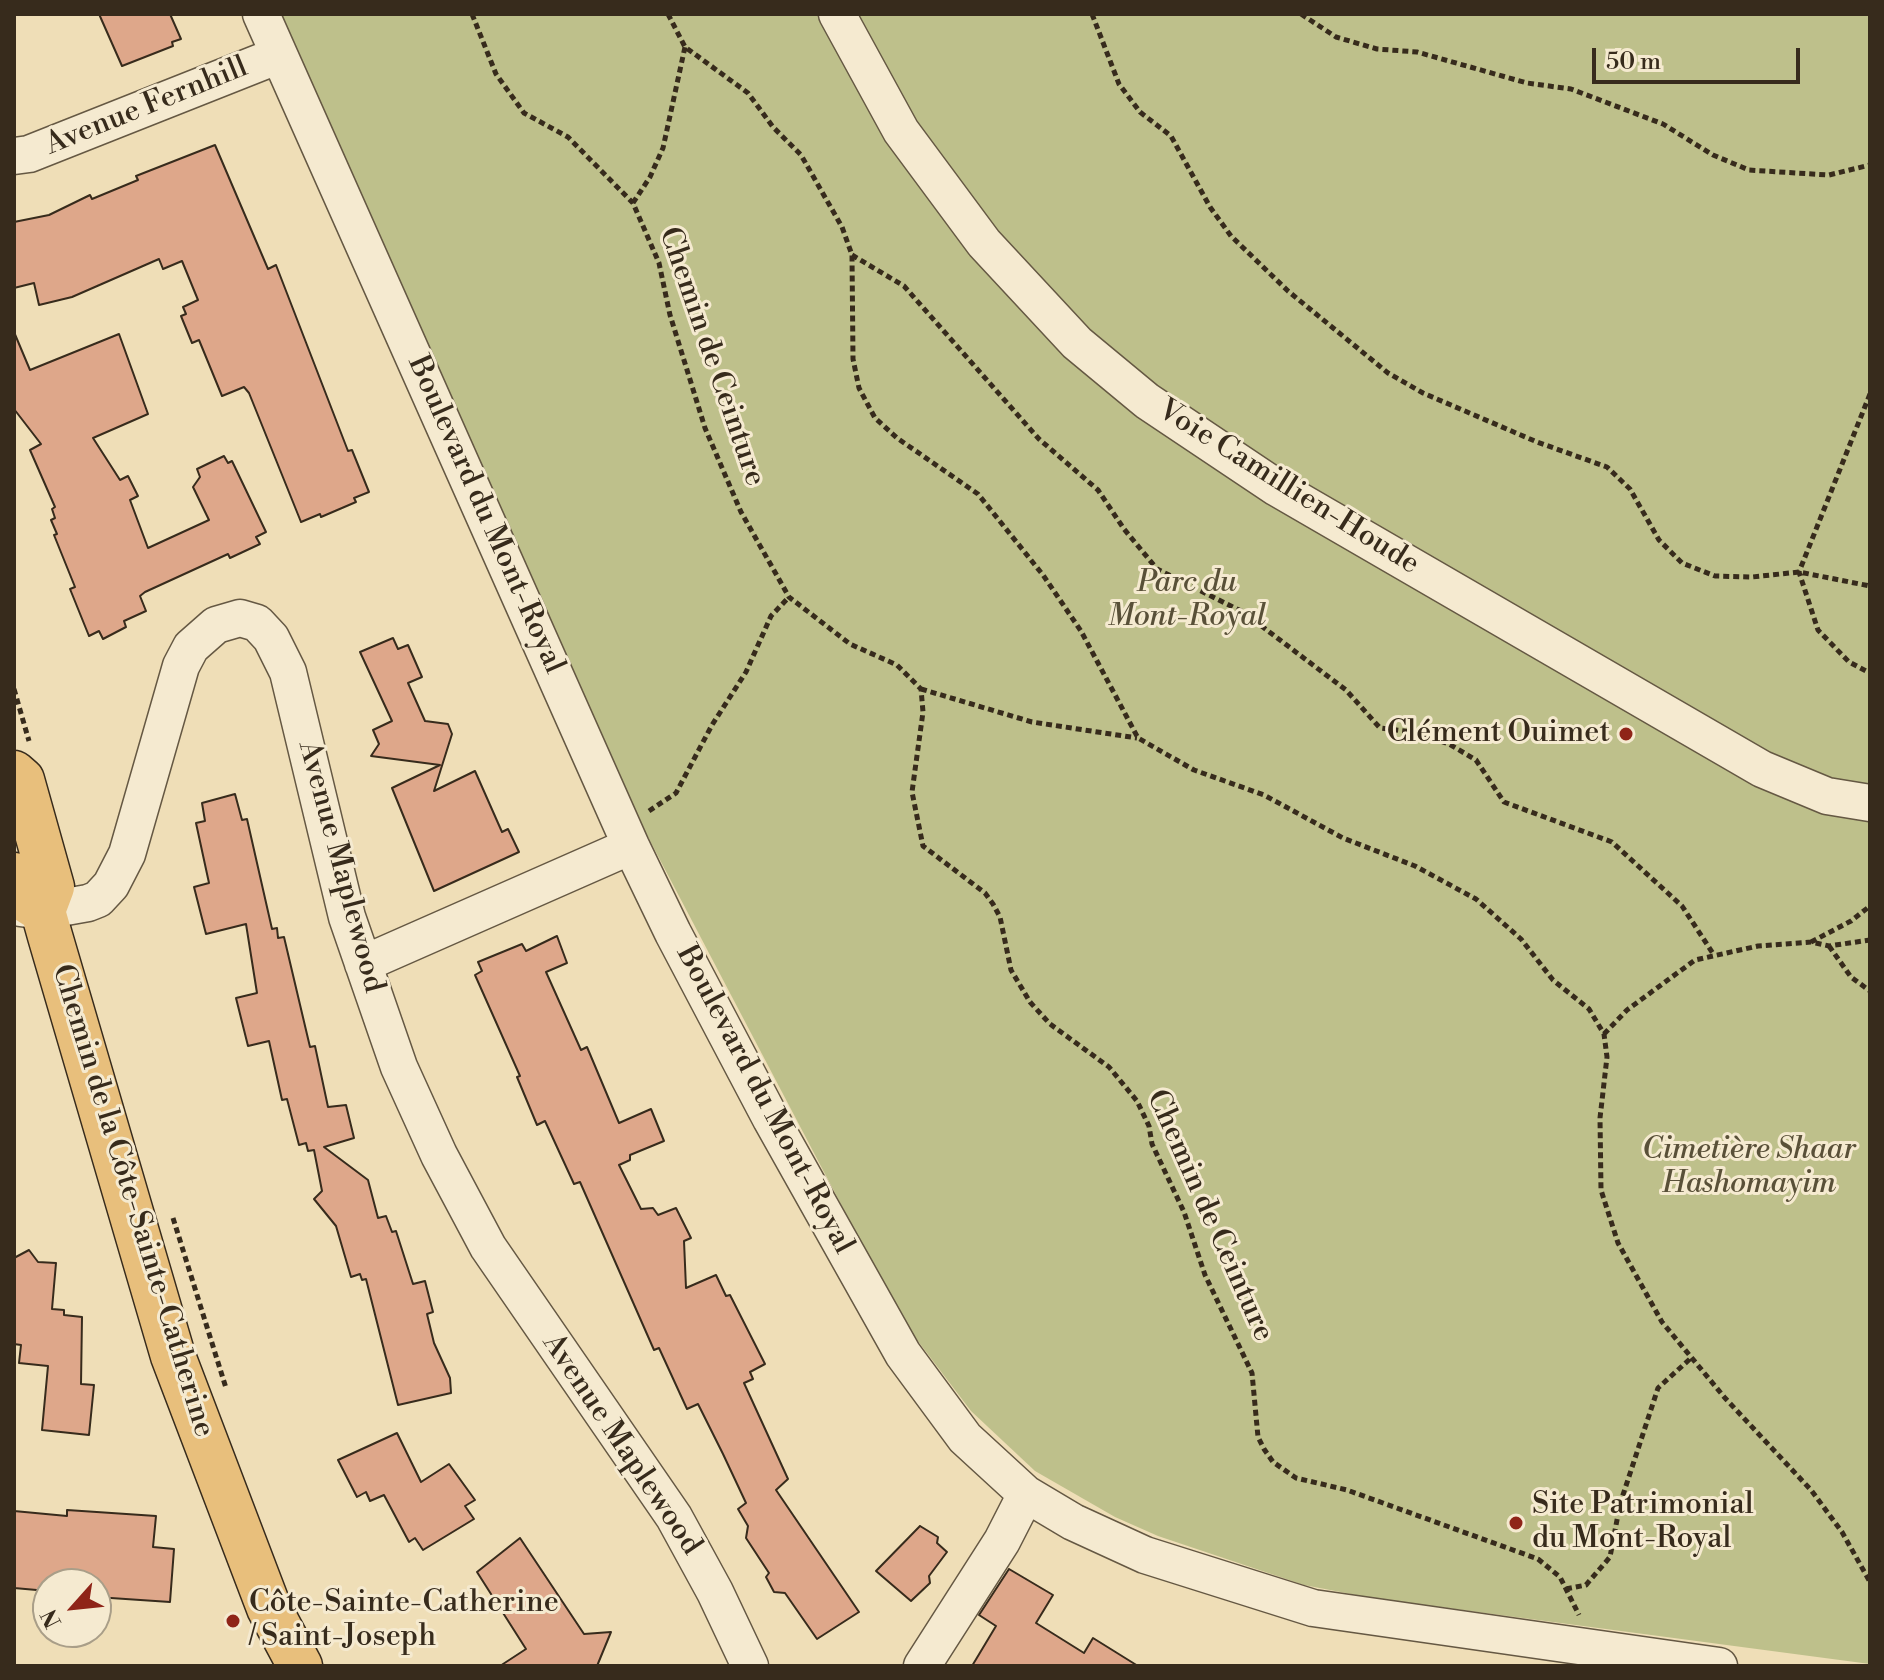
<!DOCTYPE html>
<meta charset="utf-8">
<style>
body{margin:0}
#map{position:relative;width:1884px;height:1680px;overflow:hidden;background:#efdeb7;font-family:"Libre Bodoni",serif}
canvas{display:block}
.frame{position:absolute;inset:0;border:16px solid #372b1c;pointer-events:none}
.north{position:absolute;left:32px;top:1568px;width:80px;height:80px;box-sizing:border-box;background:#f5ead0;border:2px solid #a99e88;border-radius:50%;rotate:243deg;font-size:22px;font-weight:700;line-height:32px;text-align:center;color:#372b1c}
.north::after{content:'';display:block;margin:auto;width:28px;height:36px;background:#8f2418;clip-path:polygon(50% 0,100% 100%,50% 72%,0 100%)}
.scale{position:absolute;left:1592px;top:48px;width:208px;height:36px;box-sizing:border-box;border:4px solid #372b1c;border-top:0;padding-left:10px;font-size:24px;line-height:28px;white-space:nowrap;color:#372b1c;-webkit-text-stroke:6px #f5ead0;paint-order:stroke}
</style>
<div id="map">
<canvas width="1884" height="1680"></canvas>
<div class="frame"></div>
<div class="north">N</div>
<div class="scale">50 m</div>
</div>
<script>
const ctx = document.querySelector('canvas').getContext('2d');
ctx.lineJoin = 'round';
function fill(path, color) {
  ctx.fillStyle = color;
  ctx.fill(path, 'evenodd');
}
function shape(rows) {
  const path = new Path2D();
  for (const r of rows) {
    path.moveTo(r[0], r[1]);
    for (let i = 2; i < r.length; i += 2) path.lineTo(r[i], r[i + 1]);
  }
  return path;
}
function stroke(path, color, width, dash) {
  ctx.strokeStyle = color;
  ctx.lineWidth = width;
  ctx.lineCap = dash ? 'butt' : 'round';
  ctx.setLineDash(dash || []);
  ctx.stroke(path);
}
function drawText(font, color, halo, rows, align = 'center') {
  ctx.font = font + ' "Libre Bodoni",serif';
  ctx.lineWidth = 6;
  ctx.setLineDash([]);
  ctx.textBaseline = 'middle';
  ctx.strokeStyle = halo;
  ctx.fillStyle = color;
  for (const [text, x, y, turn = 0] of rows) {
    ctx.save();
    ctx.translate(x, y);
    ctx.rotate((+turn || 0) * Math.PI / 180);
    ctx.textAlign = isNaN(turn) ? turn : align;
    if (halo) ctx.strokeText(text, 0, 0);
    ctx.fillText(text, 0, 0);
    ctx.restore();
  }
}
const green = shape([
 [281,14,1870,14,1870,1664,1372,1598,1304,1585,1158,1536,1115,1517,1035,1471,971,1411,914,1336,876,1271,638,818]
]);
const building = shape([
 [99,14,170,14,181,39,172,42,173,46,122,66,99,14],
 [215,145,268,269,276,265,348,451,352,450,369,492,354,498,356,502,321,517,320,514,301,522,249,393,244,387,222,396,199,340,192,343,181,316,186,314,183,307,198,300,182,261,163,269,159,259,72,297,39,305,34,283,14,288,14,222,49,215,90,195,92,199,138,180,136,176,215,145],
 [14,332,30,370,119,334,148,414,93,438,120,480,128,476,138,496,130,500,148,548,209,520,193,487,200,477,197,469,224,456,228,463,232,461,266,532,256,537,260,544,230,558,228,554,145,592,140,596,146,611,124,621,126,627,103,639,99,631,89,636,70,589,75,587,54,535,57,534,51,520,55,518,52,509,55,507,30,450,41,444,14,409,14,332],
 [393,638,398,649,408,645,422,677,408,683,425,721,448,724,452,734,434,791,475,771,502,832,508,829,519,852,434,891,392,788,440,765,371,756,379,744,373,730,392,721,360,652,393,638],
 [235,794,242,820,247,819,272,929,277,928,278,938,284,937,310,1047,315,1046,328,1107,346,1105,354,1138,324,1147,368,1180,378,1218,386,1216,392,1232,396,1231,413,1284,425,1281,433,1312,427,1314,434,1343,450,1378,451,1393,398,1405,366,1279,362,1280,360,1274,351,1277,336,1226,314,1199,322,1191,314,1150,308,1151,306,1143,299,1145,287,1099,282,1100,269,1041,248,1046,236,998,257,993,246,924,206,934,194,887,209,883,196,823,205,821,202,803,235,794],
 [557,936,567,963,546,972,581,1050,587,1047,619,1123,651,1109,664,1141,630,1155,630,1160,619,1165,641,1209,653,1208,658,1215,676,1208,691,1238,684,1241,686,1288,716,1275,726,1296,730,1295,765,1364,750,1372,753,1379,744,1383,788,1479,776,1490,859,1612,817,1639,785,1593,774,1592,766,1577,769,1573,746,1538,748,1526,738,1509,746,1503,723,1454,698,1404,687,1409,659,1348,654,1350,580,1182,574,1184,545,1121,537,1125,517,1077,520,1076,475,975,482,971,478,962,522,944,526,951,557,936],
 [29,1250,38,1262,56,1263,52,1309,64,1310,64,1315,82,1317,81,1384,94,1385,89,1435,42,1430,48,1366,19,1363,21,1345,14,1344,14,1258,29,1250],
 [397,1433,421,1482,449,1464,475,1500,465,1506,474,1519,423,1550,415,1538,409,1542,384,1495,370,1501,366,1492,357,1497,338,1460,397,1433],
 [67,1510,156,1516,153,1547,174,1549,170,1602,96,1597,96,1584,48,1584,48,1591,14,1588,14,1511,67,1516,67,1510],
 [920,1526,938,1537,937,1543,947,1552,929,1576,930,1583,911,1601,876,1571,920,1526],
 [520,1538,584,1634,611,1632,597,1666,500,1666,526,1649,477,1572,520,1538],
 [1009,1569,1053,1595,1036,1623,1084,1653,1093,1638,1138,1666,972,1666,996,1626,979,1615,1009,1569]
]);
const path = shape([
 [472,14,496,74,524,113,568,137,633,203,659,263,670,315,705,428,741,512,789,597,850,644,897,665,921,689,923,712,912,792,923,846,985,893,993,904,1000,917,1011,970,1030,1002,1050,1024,1109,1067,1137,1101,1149,1126,1152,1144,1184,1212,1205,1275,1252,1373,1258,1437,1264,1449,1273,1462,1296,1478,1347,1490,1538,1559,1560,1577,1579,1615],
 [668,14,685,47,748,93,773,127,801,155,842,227,852,255,853,359,859,388,875,418,897,438,978,494,1043,575,1081,631,1138,738,1194,770,1264,795,1343,838,1415,866,1476,899,1521,939,1553,980,1589,1009,1604,1034,1607,1057,1600,1118,1601,1190,1618,1243,1662,1322,1725,1398,1811,1490,1842,1532,1870,1582],
 [1092,14,1119,84,1140,112,1171,136,1210,207,1231,236,1288,291,1388,373,1423,393,1537,442,1607,467,1630,489,1659,540,1682,563,1715,576,1752,577,1799,572,1870,586],
 [1301,14,1336,37,1377,49,1417,52,1527,83,1571,89,1663,124,1713,155,1749,170,1829,175,1870,165],
 [633,203,650,177,663,148,685,47],
 [852,255,904,286,1039,439,1098,490,1124,529,1157,569,1243,612,1346,690,1380,728,1413,732,1449,744,1476,760,1504,802,1612,842,1682,906,1714,955],
 [1870,394,1799,572,1818,630,1849,662,1870,673],
 [14,689,29,741],
 [921,689,1032,722,1137,738],
 [649,811,676,793,712,725,746,672,771,616,789,597],
 [1811,942,1851,921,1870,906],
 [1829,946,1851,977,1870,991],
 [1604,1034,1627,1010,1695,960,1758,946,1811,942,1829,946,1870,940],
 [173,1218,226,1388],
 [1566,1589,1586,1585,1610,1557,1620,1504,1658,1388,1691,1358]
]);
const minor = shape([
 [261,14,631,846,673,933,771,1119,903,1354,965,1438,1026,1494,1073,1522,1145,1555,1313,1608,1719,1666],
 [837,14,901,131,984,243,1077,343,1147,401,1277,488,1762,769,1827,796,1870,803],
 [14,156,29,154,279,55],
 [20,908,43,911,88,903,98,899,111,885,127,854,181,666,191,647,216,625,240,618,257,623,271,638,288,672,347,917,399,1067,439,1155,488,1247,674,1517,715,1592,750,1666],
 [363,964,631,846],
 [922,1666,1002,1541,1026,1494]
]);
const major = shape([
 [14,773,22,780,52,887,43,911,50,936,173,1356,269,1608,300,1666],
 [14,875,21,897,43,911]
]);
const markers = [
 [1626,734,8,"#8f2418"],
 [1516,1523,8,"#8f2418"],
 [233,1621,8,"#8f2418"]
];
const streetNames = [
 ["Avenue Fernhill",147,107,-22],
 ["Chemin de Ceinture",711,357,71],
 ["Voie Camillien-Houde",1288,488,32],
 ["Boulevard du Mont-Royal",485,515,66],
 ["Avenue Maplewood",340,867,75],
 ["Boulevard du Mont-Royal",764,1100,62],
 ["Chemin de la Côte-Sainte-Catherine",132,1201,73],
 ["Chemin de Ceinture",1209,1216,66],
 ["Avenue Maplewood",621,1445,56]
];
const parkNames = [
 ["Parc du",1187,584],
 ["Mont-Royal",1187,618],
 ["Cimetière Shaar",1749,1151],
 ["Hashomayim",1749,1185]
];
const poiNames = [
 ["Clément Ouimet",1610,734,"right"],
 ["Site Patrimonial",1532,1506],
 ["du Mont-Royal",1532,1540],
 ["Côte-Sainte-Catherine",249,1604],
 ["/ Saint-Joseph",249,1638]
];
fill(green, '#bec08b');
fill(building, '#dea78a');
stroke(building, '#372b1c', 2);
stroke(minor, '#655843', 39);
stroke(major, '#372b1c', 47);
stroke(path, '#372b1c', 5, [6, 4]);
stroke(minor, '#f5ead0', 36);
stroke(major, '#e8bf7c', 44);
for (const [x, y, r, color] of markers) {
  const dot = new Path2D();
  dot.arc(x, y, r, 0, 2 * Math.PI);
  ctx.fillStyle = color;
  ctx.fill(dot);
  stroke(dot, '#f5ead0', 3);
}
drawText('30px', '#372b1c', '#f5ead0', streetNames);
drawText('italic 30px', '#595038', '#f5ead0', parkNames);
drawText('30px', '#372b1c', '#f5ead0', poiNames, 'left');
</script>
